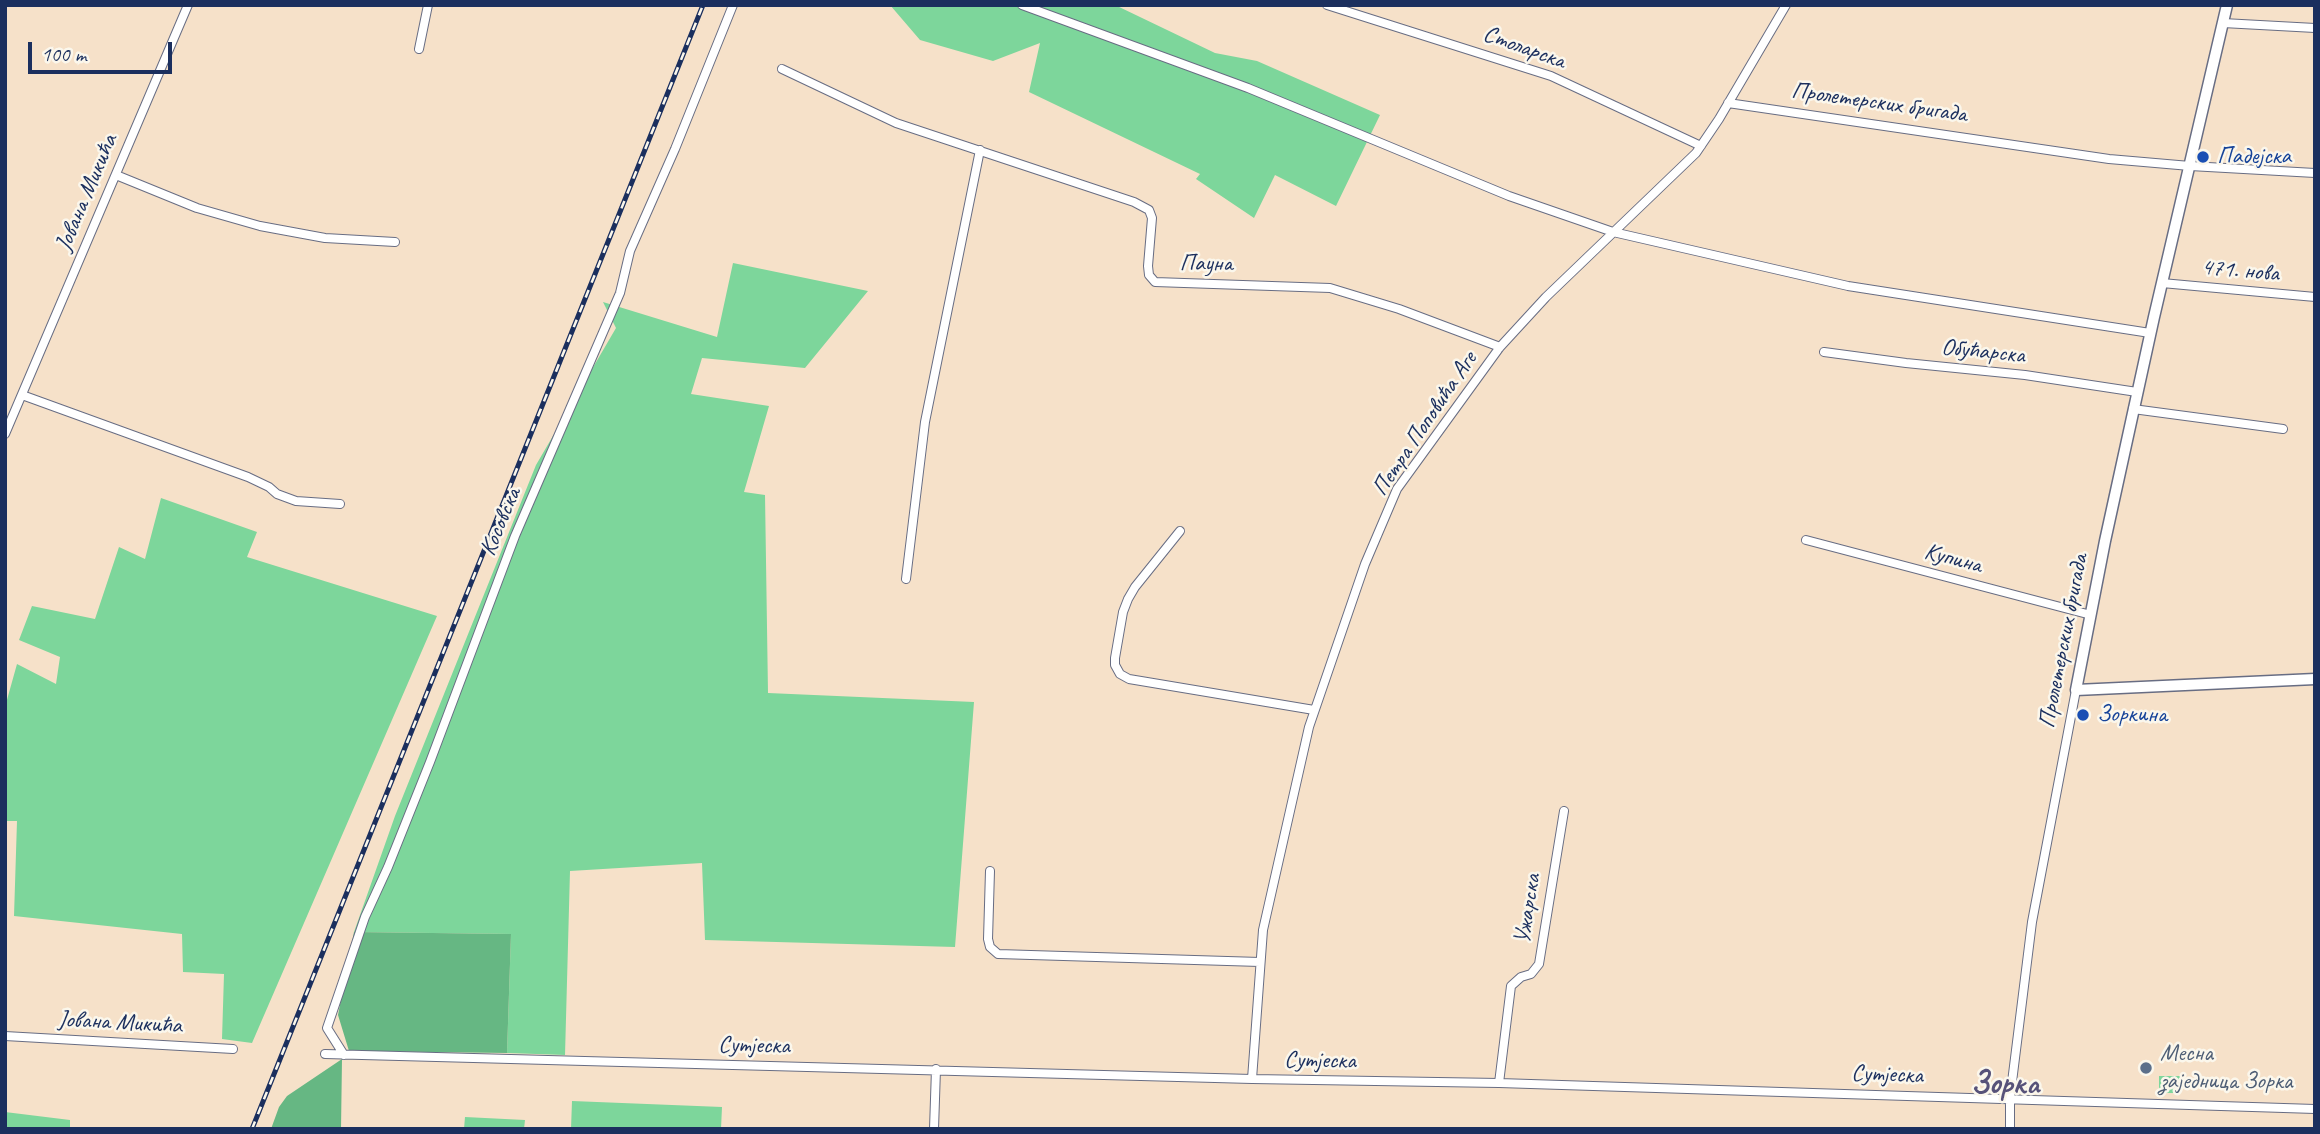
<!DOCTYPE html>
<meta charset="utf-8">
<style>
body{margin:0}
#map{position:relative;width:2320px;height:1134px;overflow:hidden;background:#f6e1c9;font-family:Caveat,sans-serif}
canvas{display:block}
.frame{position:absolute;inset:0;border:7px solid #1b2f5e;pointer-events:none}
.scale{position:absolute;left:28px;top:42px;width:144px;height:32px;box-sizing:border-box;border:4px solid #1b2f5e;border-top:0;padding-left:9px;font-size:21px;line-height:24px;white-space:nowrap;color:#1b2f5e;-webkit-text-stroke:5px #fbf7ec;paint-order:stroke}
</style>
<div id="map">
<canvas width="2320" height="1134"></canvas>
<div class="frame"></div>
<div class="scale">100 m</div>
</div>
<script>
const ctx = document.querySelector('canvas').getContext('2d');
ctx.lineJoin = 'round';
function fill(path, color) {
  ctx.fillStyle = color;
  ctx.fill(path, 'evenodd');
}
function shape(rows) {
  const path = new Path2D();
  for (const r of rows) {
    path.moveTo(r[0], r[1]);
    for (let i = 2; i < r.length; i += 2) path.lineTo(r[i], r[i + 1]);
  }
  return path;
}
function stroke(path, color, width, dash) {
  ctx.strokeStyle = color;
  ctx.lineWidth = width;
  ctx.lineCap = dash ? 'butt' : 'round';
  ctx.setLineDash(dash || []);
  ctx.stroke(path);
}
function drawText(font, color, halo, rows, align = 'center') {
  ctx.font = font + ' Caveat,sans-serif';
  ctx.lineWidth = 5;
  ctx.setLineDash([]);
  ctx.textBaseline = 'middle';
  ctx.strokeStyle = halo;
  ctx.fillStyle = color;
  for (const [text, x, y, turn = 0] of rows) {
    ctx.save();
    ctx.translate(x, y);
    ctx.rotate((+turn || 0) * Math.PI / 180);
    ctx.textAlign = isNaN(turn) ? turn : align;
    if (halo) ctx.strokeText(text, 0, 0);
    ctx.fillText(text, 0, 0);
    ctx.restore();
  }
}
const green = shape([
 [890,5,1115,5,1215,53,1257,61,1380,115,1336,206,1275,175,1254,218,1196,179,1200,174,1029,92,1040,43,993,61,920,40],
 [733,263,868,291,805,368,702,358,691,394,769,406,744,492,765,495,768,693,974,702,955,947,705,940,702,863,570,871,565,1055,507,1053,511,934,354,932,395,816,536,465,616,328,603,302,717,337],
 [161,498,257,532,247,557,437,616,252,1043,222,1039,224,974,183,972,182,934,14,916,17,821,5,821,5,707,17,664,56,684,60,657,19,640,32,606,95,619,119,547,145,559],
 [2159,1076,2180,1076,2181,1093,2159,1093],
 [572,1101,722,1107,721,1129,571,1129],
 [5,1112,70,1120,70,1129,5,1129],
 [465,1117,525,1120,524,1129,464,1129]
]);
const forest = shape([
 [354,932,511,934,507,1053,349,1051,338,1015],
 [342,1059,341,1129,271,1129,279,1107,287,1096]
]);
const minor = shape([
 [1022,5,1248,88,1509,196,1613,232,1848,286,2150,333],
 [1327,5,1551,76,1701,146],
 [2223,23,2315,28],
 [419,49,428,5],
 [782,69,896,123,1134,202,1149,210,1152,218,1148,266,1149,275,1155,282,1330,288,1399,309,1500,347],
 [1728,103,2109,159,2190,166,2315,173],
 [116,175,197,208,260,226,325,238,395,242],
 [2162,283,2315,297],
 [1824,352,1906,363,2025,375,2137,392],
 [22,395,248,477,269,487,277,494,296,501,340,504],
 [2133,409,2283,429],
 [5,434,188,5],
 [1180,531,1135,587,1128,599,1123,612,1115,658,1115,665,1120,674,1129,679,1147,682,1314,710],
 [1806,540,2091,615],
 [906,579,925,422,980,150],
 [990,871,988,939,990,947,998,954,1260,962],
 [5,1036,233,1049],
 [325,1054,1252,1079,1499,1083,2315,1109],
 [344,1055,327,1028,365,917,388,867,430,762,515,536,620,293,630,251,675,149,733,5],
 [1252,1079,1263,930,1309,727,1365,564,1397,489,1500,347,1546,297,1696,153,1719,119,1786,5],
 [1499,1083,1511,986,1521,977,1531,974,1539,964,1564,811],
 [934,1129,936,1069],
 [2010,1129,2010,1098,2032,922,2076,690]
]);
const tertiary = shape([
 [2227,5,2154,317,2105,541,2076,690,2315,679]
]);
const rail = shape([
 [252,1129,703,5]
]);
const markers = [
 [2203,157,7,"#1a4fb4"],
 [2083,715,7,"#1a4fb4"],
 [2146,1068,7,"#5c6f8a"]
];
const streetNames = [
 ["Столарска",1524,48,20],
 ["Пролетерских бригада",1879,103,8],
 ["Јована Микића",87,193,-67],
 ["Пауна",1206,264,1],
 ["471. нова",2240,271,5],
 ["Обућарска",1983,352,6],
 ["Петра Поповића Аге",1425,424,-56],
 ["Косовска",501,522,-67],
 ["Купина",1953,559,15],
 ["Пролетерских бригада",2064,641,-79],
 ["Ужарска",1528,909,-81],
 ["Јована Микића",120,1023,3],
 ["Сутјеска",754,1046,1],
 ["Сутјеска",1320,1061,1],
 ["Сутјеска",1887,1075,2]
];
const transitNames = [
 ["Падејска",2217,157],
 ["Зоркина",2097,715]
];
const serviceNames = [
 ["Месна",2160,1054],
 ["заједница Зорка",2160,1082]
];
const districtNames = [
 ["Зорка",2005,1085]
];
fill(green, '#7dd69b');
fill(forest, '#66b783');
stroke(minor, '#686d83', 10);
stroke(tertiary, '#686d83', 13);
stroke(minor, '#fff', 8);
stroke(tertiary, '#fff', 10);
stroke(rail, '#1b2f5e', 5);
stroke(rail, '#fbf7ec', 2.5, [8]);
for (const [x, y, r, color] of markers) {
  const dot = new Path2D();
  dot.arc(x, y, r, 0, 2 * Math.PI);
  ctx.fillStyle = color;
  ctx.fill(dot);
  stroke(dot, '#fbf7ec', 2.5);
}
drawText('24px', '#1b2f5e', '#fbf7ec', streetNames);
drawText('24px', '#164399', '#fbf7ec', transitNames, 'left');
drawText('24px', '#4e5e75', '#fbf7ec', serviceNames, 'left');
drawText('bold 32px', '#575279', '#fbf7ec', districtNames);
</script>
